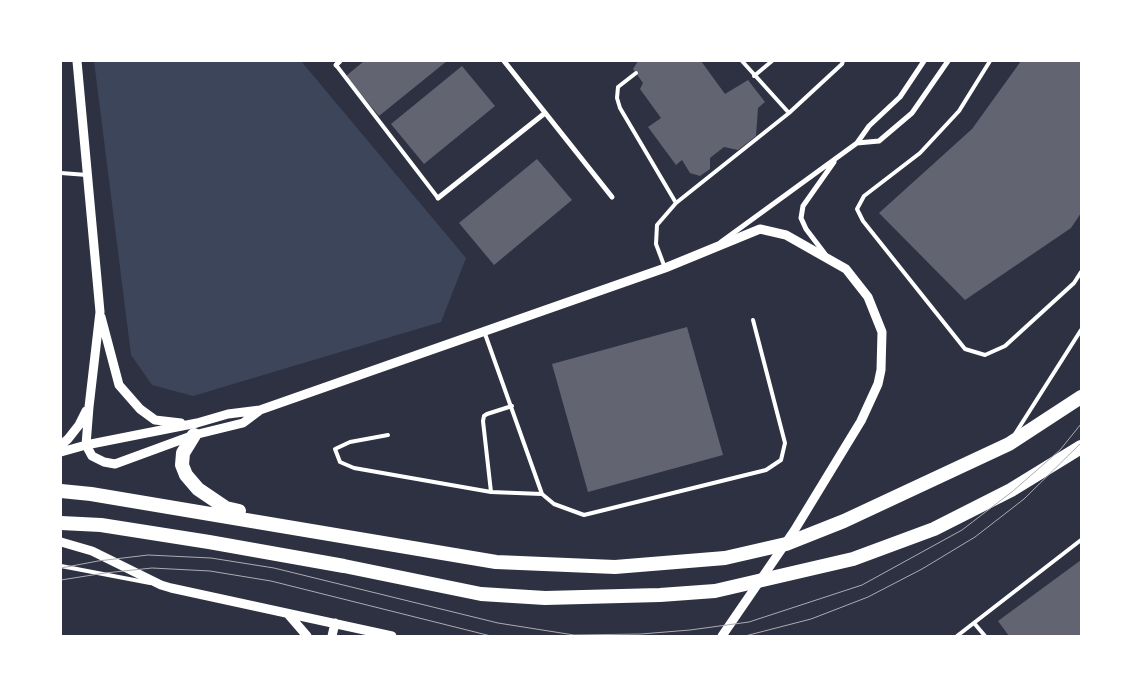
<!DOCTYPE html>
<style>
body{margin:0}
#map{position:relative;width:1142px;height:697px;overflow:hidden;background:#2d3142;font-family:"Work Sans",sans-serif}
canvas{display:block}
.frame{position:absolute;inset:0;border:62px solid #fff;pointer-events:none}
</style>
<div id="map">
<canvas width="1142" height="697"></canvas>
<div class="frame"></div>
</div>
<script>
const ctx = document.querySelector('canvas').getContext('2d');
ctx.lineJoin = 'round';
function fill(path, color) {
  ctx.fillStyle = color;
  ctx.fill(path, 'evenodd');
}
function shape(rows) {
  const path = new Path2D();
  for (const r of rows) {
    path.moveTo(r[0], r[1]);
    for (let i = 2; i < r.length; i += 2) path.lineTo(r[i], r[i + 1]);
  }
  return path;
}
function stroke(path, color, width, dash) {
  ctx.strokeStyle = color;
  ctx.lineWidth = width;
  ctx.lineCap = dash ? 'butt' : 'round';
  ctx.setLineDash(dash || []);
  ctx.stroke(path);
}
const green = shape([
 [94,61,301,61,466,258,441,322,193,396,152,385,131,355]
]);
const building = shape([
 [364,61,447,61,379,116,346,76],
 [638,61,701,61,725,94,748,80,765,102,758,108,756,136,738,150,724,147,710,158,710,169,700,176,690,173,682,160,676,165,648,127,661,118,640,89,643,83,633,69],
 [1021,61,1081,61,1081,213,1071,228,965,300,879,213,972,129],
 [462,66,495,106,424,164,391,124],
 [537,159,572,200,494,265,459,223],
 [687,327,723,455,588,492,552,364],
 [1081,560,1081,636,1009,636,998,621]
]);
const service = shape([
 [990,61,959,111,920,153,864,196,857,209,863,221,965,349,985,355,1005,346,1074,283,1081,272],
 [336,65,438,198],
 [636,73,618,87,617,98,620,108,676,203],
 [754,76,772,61],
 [789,113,842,64,843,61],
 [61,173,87,175],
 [665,268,656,244,657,225,676,203,789,113,742,61],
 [484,331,542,494,554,504,584,515,766,470,781,460,785,443,753,320],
 [1015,434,1081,330],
 [388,435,350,442,335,449,340,462,354,468,491,492,542,494],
 [491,492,483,421,484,416,487,414,512,406],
 [61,566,150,583],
 [974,623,985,636],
 [957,636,1081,540]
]);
const minor = shape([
 [504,61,612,197],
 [336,65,340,61],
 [857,143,879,141,912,113,948,61],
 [438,198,545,113],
 [721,242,857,143,869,126,900,97,924,61],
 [825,254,806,229,801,218,803,206,834,162]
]);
const tertiary = shape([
 [77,61,100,312,89,407,86,445,92,456,104,462,115,464,194,435,243,423,259,411],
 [101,317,119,385,140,409,155,420,181,423],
 [61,445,68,439,79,425,86,411],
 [61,452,86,445,197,423,228,414,260,410,665,268,760,229,786,235,846,269,868,297,882,332,881,370,878,384,861,421,794,531,722,636],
 [61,542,92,551,161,585,171,588,392,636],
 [288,614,307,636],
 [332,636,335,623]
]);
const trunk = shape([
 [194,435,183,453,182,465,186,475,198,489,226,508,239,511],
 [61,491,91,494,496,562,615,567,725,558,786,544,844,521,1009,444,1081,397],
 [61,523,101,525,209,542,344,566,481,594,545,598,660,595,715,591,853,559,934,529,1011,490,1081,447]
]);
const tram = shape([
 [61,568,98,561,148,555,211,558,274,568,498,623,574,635,641,634,690,630,749,622,862,585,962,530,1013,491,1060,450,1081,424],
 [61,580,105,573,152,568,210,571,271,581,491,636],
 [745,636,811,619,868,597,922,569,975,537,1024,499,1081,443]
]);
fill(green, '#3c4559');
fill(building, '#626471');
stroke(service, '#fff', 4);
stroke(minor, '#fff', 5);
stroke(tertiary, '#fff', 9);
stroke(trunk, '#fff', 14);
stroke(tram, '#abadb3', 1);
</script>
